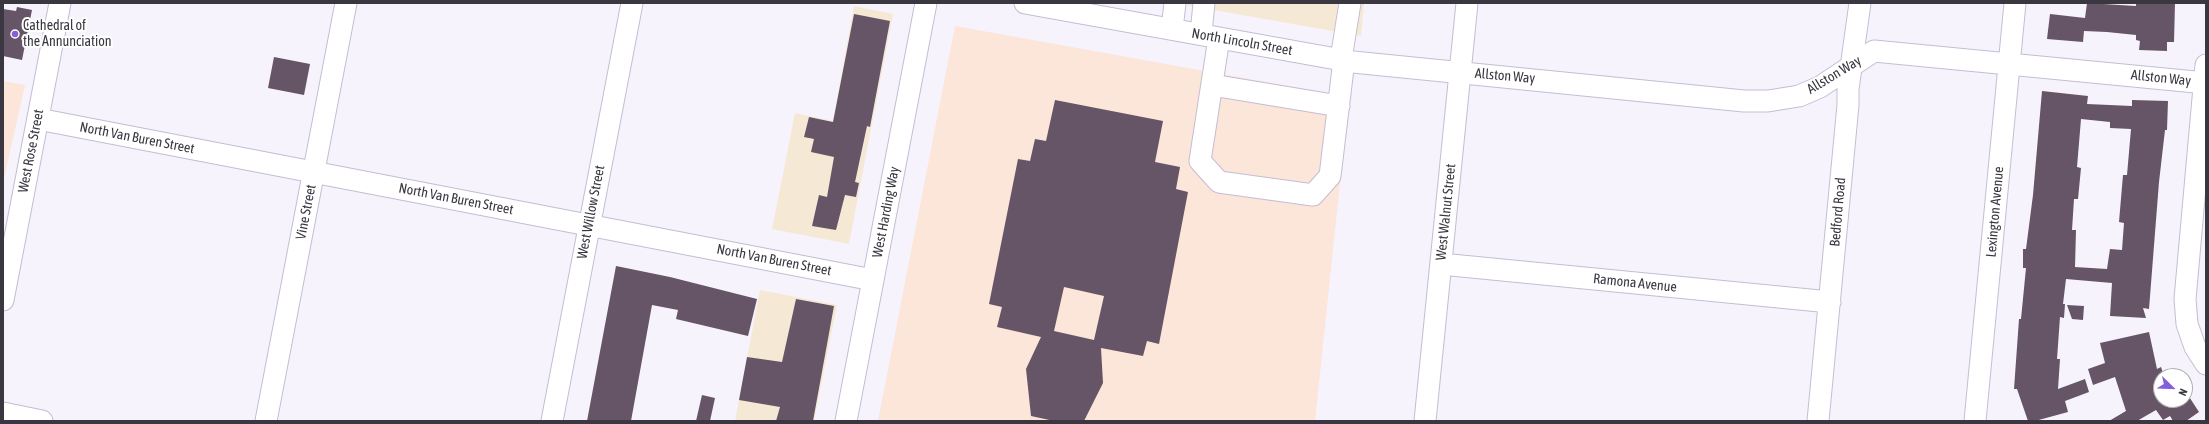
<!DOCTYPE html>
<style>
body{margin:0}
#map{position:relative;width:2209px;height:424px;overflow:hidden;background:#f6f3fc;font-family:"Asap Condensed",sans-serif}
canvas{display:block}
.frame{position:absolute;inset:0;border:4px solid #3a3741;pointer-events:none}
.north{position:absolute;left:2153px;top:368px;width:40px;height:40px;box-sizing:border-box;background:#fff;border:1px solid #b0afb3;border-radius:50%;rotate:113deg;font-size:11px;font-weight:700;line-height:16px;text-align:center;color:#3a3741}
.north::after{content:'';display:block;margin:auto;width:14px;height:18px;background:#8461dc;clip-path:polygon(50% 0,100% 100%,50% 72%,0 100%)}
</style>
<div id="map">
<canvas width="2209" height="424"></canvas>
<div class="frame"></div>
<div class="north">N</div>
</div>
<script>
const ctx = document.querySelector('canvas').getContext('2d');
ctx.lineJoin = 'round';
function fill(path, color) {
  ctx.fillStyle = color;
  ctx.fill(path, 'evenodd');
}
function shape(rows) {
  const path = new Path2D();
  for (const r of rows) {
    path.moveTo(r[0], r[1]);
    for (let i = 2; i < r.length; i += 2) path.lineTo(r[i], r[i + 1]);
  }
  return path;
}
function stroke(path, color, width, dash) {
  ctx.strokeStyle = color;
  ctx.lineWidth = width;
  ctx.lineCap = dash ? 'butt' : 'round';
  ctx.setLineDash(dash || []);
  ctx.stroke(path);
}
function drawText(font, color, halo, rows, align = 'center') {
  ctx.font = font + ' "Asap Condensed",sans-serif';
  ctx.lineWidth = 4;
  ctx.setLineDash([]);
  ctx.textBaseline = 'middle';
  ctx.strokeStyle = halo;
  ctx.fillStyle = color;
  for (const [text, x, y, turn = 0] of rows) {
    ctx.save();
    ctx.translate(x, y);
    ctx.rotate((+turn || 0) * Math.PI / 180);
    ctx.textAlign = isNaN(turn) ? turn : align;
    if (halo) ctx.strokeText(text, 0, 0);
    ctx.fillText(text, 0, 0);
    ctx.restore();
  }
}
const commercial = shape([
 [1174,3,1364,3,1361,36],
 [854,6,893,14,849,244,772,229,795,113,833,121],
 [760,290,837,305,814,421,735,421]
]);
const education = shape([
 [955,26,1349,97,1315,421,878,421],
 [3,81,25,85,3,183]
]);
const building = shape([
 [2087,3,2136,6,2136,3,2175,3,2174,42,2167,42,2167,51,2139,50,2140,41,2136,40,2136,35,2107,32,2084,31,2083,42,2047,39,2050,14,2085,18],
 [17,7,32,10,22,60,3,56,3,9,16,11],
 [854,14,890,21,870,127,867,126,855,182,859,183,856,197,845,195,836,230,812,226,819,195,827,197,834,157,811,152,814,139,804,137,809,117,833,122],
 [274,57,310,64,304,95,268,88],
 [2042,91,2088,96,2087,104,2132,106,2132,100,2168,101,2167,130,2165,130,2159,182,2149,309,2143,308,2146,318,2110,316,2112,283,2066,279,2063,304,2065,304,2064,318,2060,317,2057,359,2060,359,2058,389,2085,379,2089,392,2065,401,2068,412,2035,421,2028,421,2017,389,2014,389,2019,319,2021,319,2026,268,2023,268,2023,249,2026,249,2033,195],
 [2081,119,2110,122,2110,128,2131,129,2127,175,2123,175,2119,222,2124,223,2122,250,2110,249,2107,269,2075,267,2076,230,2072,230,2074,199,2078,199,2081,168,2077,167],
 [1055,100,1163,121,1155,162,1180,167,1176,189,1188,192,1159,344,1147,341,1143,356,1101,348,1103,383,1084,421,1054,421,1031,416,1026,369,1041,337,997,327,1002,307,989,304,1018,159,1030,161,1035,139,1046,141],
 [1064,287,1104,296,1094,340,1054,331],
 [616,266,670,277,757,299,748,336,676,319,678,310,652,305,631,421,587,421],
 [796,299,834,306,813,421,776,421,780,407,739,400,747,357,782,362],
 [2067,305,2084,306,2083,320,2072,319],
 [2149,332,2157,369,2161,367,2164,376,2161,376,2161,400,2185,400,2186,392,2199,412,2186,421,2173,421,2170,416,2163,420,2156,410,2137,421,2109,421,2126,411,2115,377,2093,385,2088,369,2105,363,2100,343],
 [702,395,715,398,710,421,696,421]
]);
const minor = shape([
 [1025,3,1353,62,1744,101,1768,101,1799,96,1820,87,1874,51,2206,83],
 [1172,29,1175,3],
 [1201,34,1204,3],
 [1219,38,1200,161,1219,182,1313,195,1330,176,1344,60],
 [1341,59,1350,3],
 [2206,65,2185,299,2187,324,2195,347,2206,364],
 [1212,85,1339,106],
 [38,119,873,280],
 [1441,264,1830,302],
 [3,300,60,3],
 [3,413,42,421],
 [266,421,346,3],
 [552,421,632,3],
 [846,421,926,3],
 [1425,421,1467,3],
 [1818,421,1848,105,1848,89,1860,3],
 [1975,421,2015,3]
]);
const markers = [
 [15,34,4,"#8461dc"]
];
const poiNames = [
 ["Cathedral of",23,26],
 ["the Annunciation",23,42]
];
const streetNames = [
 ["North Lincoln Street",1242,42,10],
 ["Allston Way",1834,75,-31],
 ["Allston Way",1505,76,5],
 ["Allston Way",2161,78,6],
 ["North Van Buren Street",137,138,11],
 ["West Rose Street",31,151,-79],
 ["North Van Buren Street",456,199,11],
 ["Vine Street",306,212,-79],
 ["West Willow Street",591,212,-79],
 ["West Harding Way",886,212,-79],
 ["West Walnut Street",1446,212,-84],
 ["Bedford Road",1838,212,-85],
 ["Lexington Avenue",1995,212,-85],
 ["North Van Buren Street",774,260,11],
 ["Ramona Avenue",1635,283,6]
];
fill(commercial, '#f5e9d5');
fill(education, '#fce5d9');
fill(building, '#655566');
stroke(minor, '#c5bdd4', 23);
stroke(minor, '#fff', 21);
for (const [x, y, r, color] of markers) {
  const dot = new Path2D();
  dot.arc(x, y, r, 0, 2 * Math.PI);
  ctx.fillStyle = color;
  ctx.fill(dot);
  stroke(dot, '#fff', 1.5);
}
drawText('14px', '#3a3741', '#fff', poiNames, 'left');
drawText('14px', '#3a3741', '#fff', streetNames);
</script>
